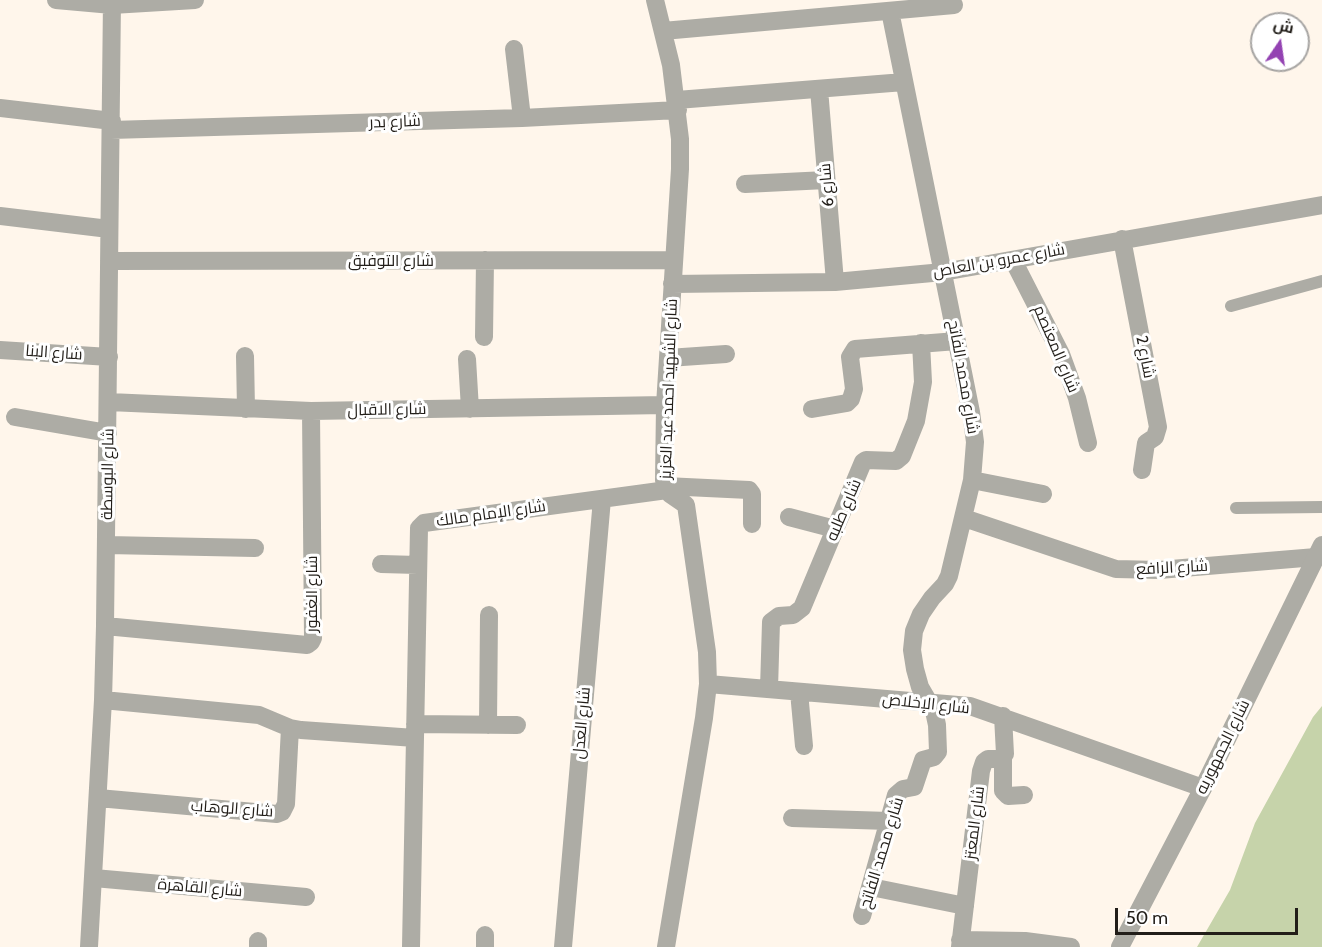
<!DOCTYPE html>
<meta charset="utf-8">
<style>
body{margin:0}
#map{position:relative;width:1322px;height:947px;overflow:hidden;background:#fff6eb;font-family:Cabin,Cairo,sans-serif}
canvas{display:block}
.north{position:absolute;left:1250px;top:12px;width:60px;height:60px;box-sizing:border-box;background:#fff;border:2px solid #a7a5a3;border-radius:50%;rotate:13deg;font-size:16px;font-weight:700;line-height:24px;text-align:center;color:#221e19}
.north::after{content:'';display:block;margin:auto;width:21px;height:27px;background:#9342b2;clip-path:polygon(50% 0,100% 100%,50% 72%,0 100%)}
.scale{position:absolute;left:1115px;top:908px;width:183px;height:27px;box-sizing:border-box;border:3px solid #221e19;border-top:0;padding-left:8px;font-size:18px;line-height:21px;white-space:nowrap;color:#221e19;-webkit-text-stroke:4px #fff;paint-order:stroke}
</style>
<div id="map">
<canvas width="1322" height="947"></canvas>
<div class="north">ش</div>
<div class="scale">50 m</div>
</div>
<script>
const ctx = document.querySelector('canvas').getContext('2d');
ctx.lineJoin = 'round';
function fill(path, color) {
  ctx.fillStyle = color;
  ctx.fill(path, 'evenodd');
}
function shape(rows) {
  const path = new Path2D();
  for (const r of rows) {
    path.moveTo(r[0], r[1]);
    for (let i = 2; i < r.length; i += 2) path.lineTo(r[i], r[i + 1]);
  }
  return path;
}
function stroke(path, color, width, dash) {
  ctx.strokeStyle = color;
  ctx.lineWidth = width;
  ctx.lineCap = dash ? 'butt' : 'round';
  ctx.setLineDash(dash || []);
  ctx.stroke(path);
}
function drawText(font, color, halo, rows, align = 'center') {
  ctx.font = font + ' Cabin,Cairo,sans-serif';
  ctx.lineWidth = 6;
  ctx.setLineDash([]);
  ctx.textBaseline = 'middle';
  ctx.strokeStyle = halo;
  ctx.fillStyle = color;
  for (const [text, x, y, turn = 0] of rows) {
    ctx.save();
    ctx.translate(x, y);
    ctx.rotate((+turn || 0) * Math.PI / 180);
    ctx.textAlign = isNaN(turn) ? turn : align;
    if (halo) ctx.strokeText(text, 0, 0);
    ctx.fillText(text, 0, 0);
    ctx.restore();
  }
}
const water = shape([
 [1322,706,1322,947,1197,947,1230,890,1255,823,1313,717]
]);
const service = shape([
 [1231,306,1322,281],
 [1236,508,1322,507]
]);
const minor = shape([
 [56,0,112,5,195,0],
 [655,0,671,65,680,139,680,169,665,405,664,480,670,494,686,505,707,652,708,684,704,718,666,947],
 [663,31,954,5],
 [514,49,522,118],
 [819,89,835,282],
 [677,100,904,82],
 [0,108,112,121],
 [111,130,522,118,678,110],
 [745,184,826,180],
 [0,216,109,229],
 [1122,239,1158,427,1155,437,1146,443,1142,470],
 [1013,260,1061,354,1077,398,1088,443],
 [109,261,673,260],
 [672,284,835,282,943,272,1322,205],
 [484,337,485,260],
 [0,350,109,357],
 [245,356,246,409],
 [668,358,726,354],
 [467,359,470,409],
 [109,402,311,411,665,405],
 [812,409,847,403,851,399,854,389,850,357,855,349,957,341],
 [15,417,108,433],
 [972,480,1043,494],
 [665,486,749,490,752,494,752,524],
 [789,517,835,529],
 [964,518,1116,569,1159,570,1316,557],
 [107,545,255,548],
 [381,564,418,565],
 [105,626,307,645,311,642,313,638,311,411],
 [708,684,970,706,1203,788],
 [769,689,771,622,779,616,793,615,802,608,863,462,866,460,896,461,902,456,916,421,923,382,921,343],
 [799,692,804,746],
 [103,700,259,715,290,728,301,730,415,738],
 [415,724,517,725],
 [488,725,489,615],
 [1003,757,1003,791,1008,796,1024,795],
 [98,798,277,814,282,812,286,804,290,728],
 [792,818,889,821],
 [94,878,306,897],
 [871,887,965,906],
 [862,916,896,795,903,789,914,787,923,760,934,757,938,752,937,725,934,711,920,687,915,669,912,650,914,631,921,614,932,598,945,584,949,576,972,480,975,442,971,412,890,11],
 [960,940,1025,941,1071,947],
 [89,947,103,700,105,626,112,0],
 [258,947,258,941],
 [411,947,419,528,424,523,667,490],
 [485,947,485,935],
 [563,947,602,499],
 [960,947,981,771,984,762,988,759,1001,759,1005,754,1003,716]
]);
const tertiary = shape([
 [1120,947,1203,788,1322,545]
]);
const streetNames = [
 ["شارع بدر",395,122,-2],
 ["شارع 6",827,185,-95],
 ["شارع التوفيق",391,261],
 ["شارع عمرو بن العاص",999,261,-10],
 ["شارع المعتصم",1056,349,67],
 ["شارع البنا",54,353,4],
 ["شارع 2",1145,357,79],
 ["شارع محمد الفاتح",963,377,80],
 ["شارع الشهيد احمد عبد العزيز",669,389,-88],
 ["شارع الاقبال",387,410,-1],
 ["شارع البوسطة",108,474,-89],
 ["شارع طلبه",844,510,-67],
 ["شارع الإمام مالك",491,514,-8],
 ["شارع الرافع",1172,568,-3],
 ["شارع الغفور",312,594,-90],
 ["شارع الإخلاص",926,704,6],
 ["شارع العدل",582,723,-85],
 ["شارع الجمهوريه",1223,747,-64],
 ["شارع الوهاب",232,809,4],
 ["شارع المعتز",975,823,-83],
 ["شارع محمد الفاتح",882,853,-73],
 ["شارع القاهرة",200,888,5]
];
fill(water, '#c6d3aa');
stroke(service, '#adaca5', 12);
stroke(minor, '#adaca5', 18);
stroke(tertiary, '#adaca5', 18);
drawText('16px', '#221e19', '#fff', streetNames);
</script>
